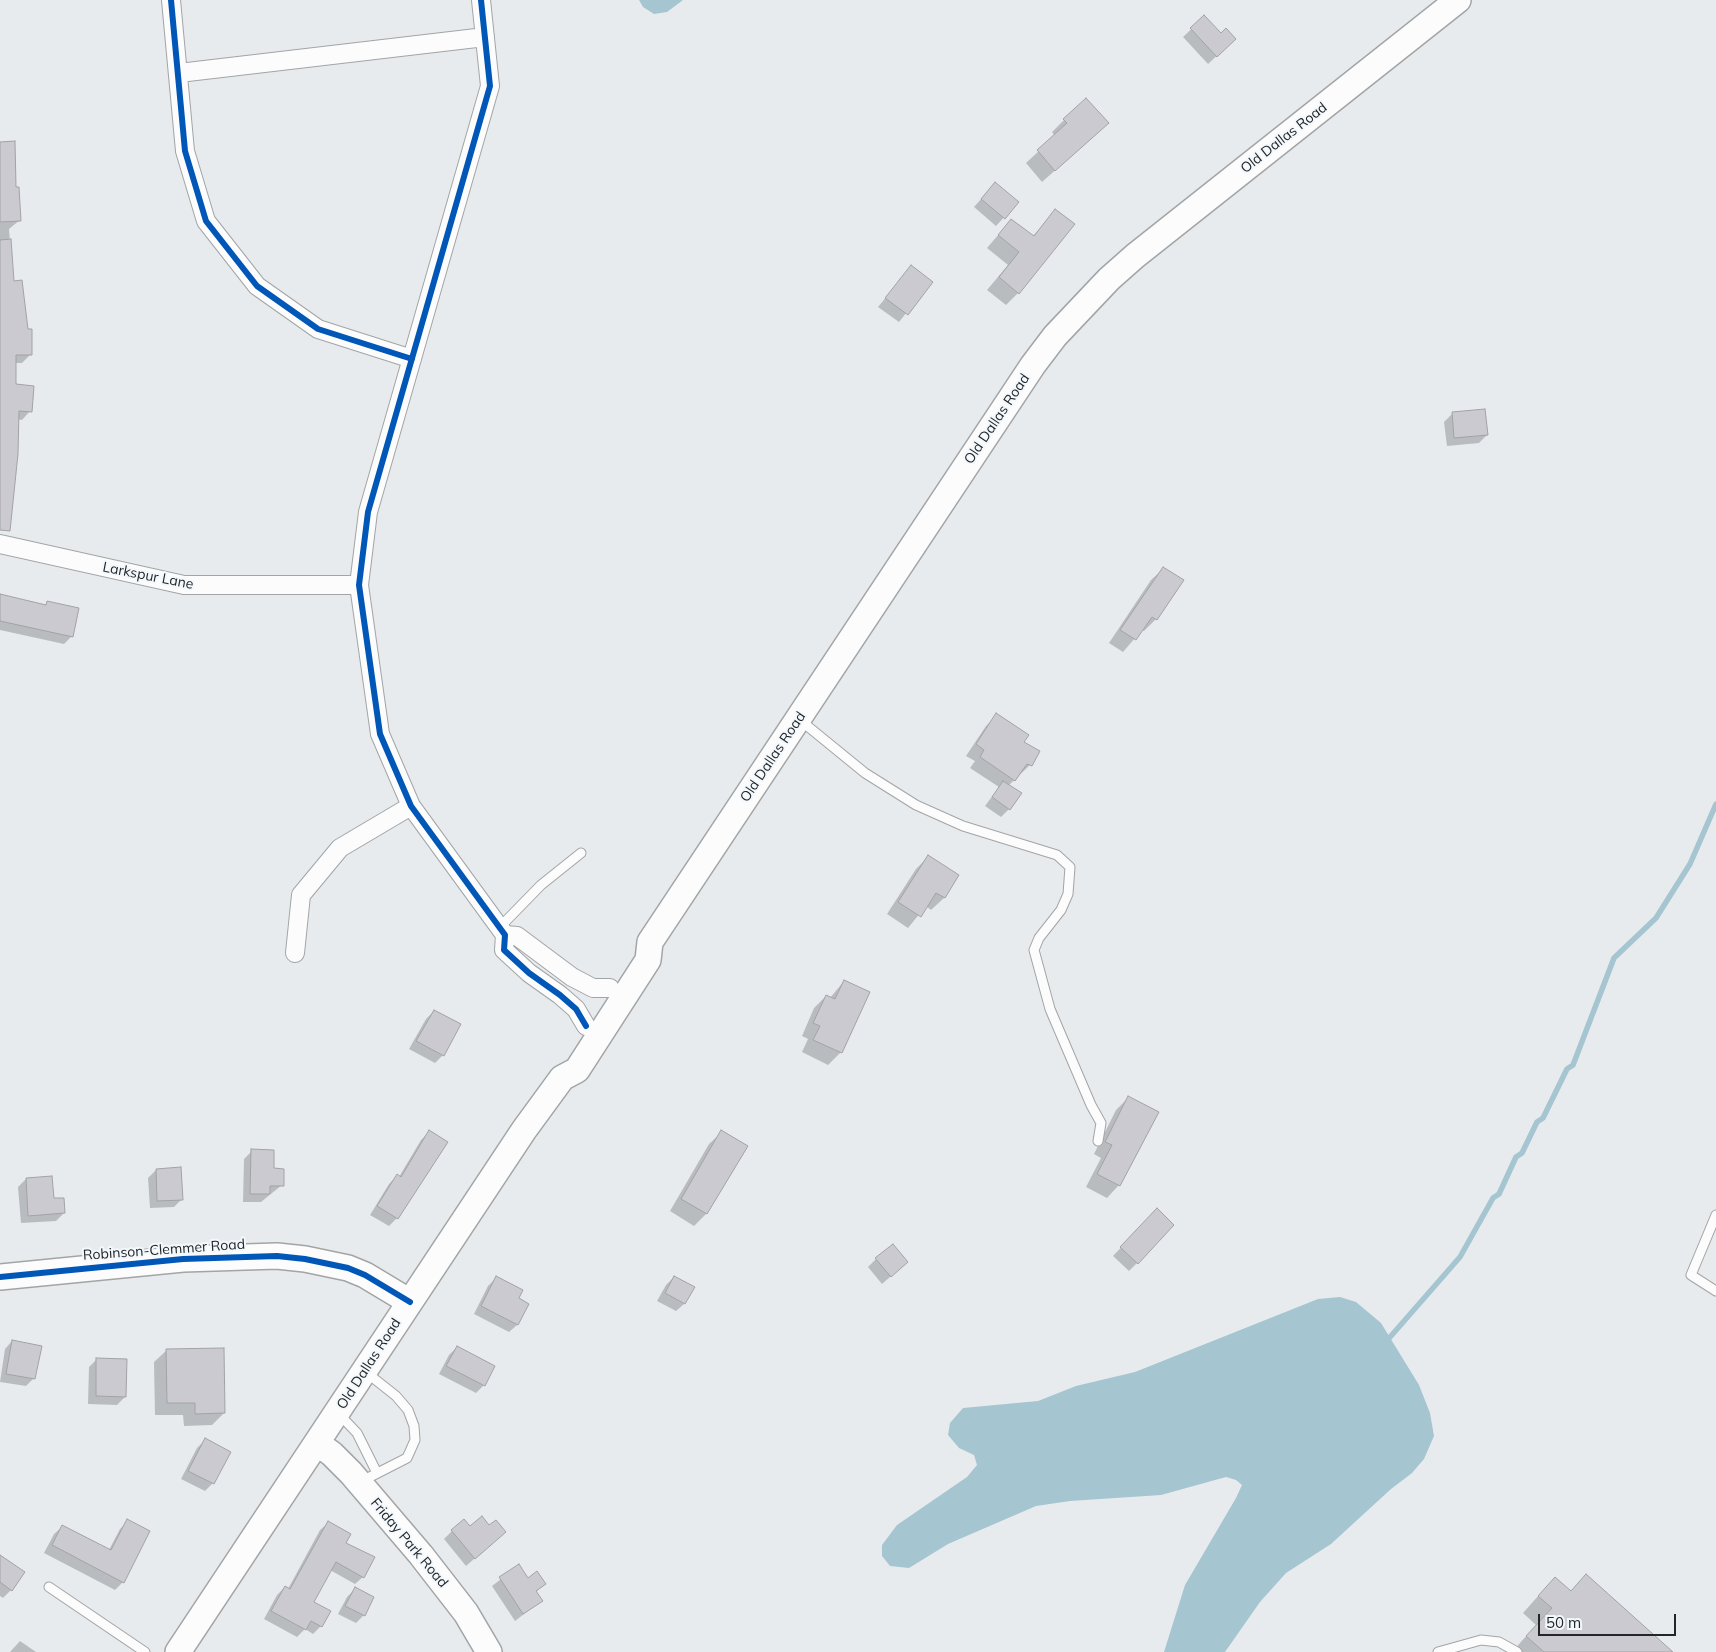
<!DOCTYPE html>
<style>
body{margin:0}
#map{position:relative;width:1716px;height:1652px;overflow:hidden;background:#e8ebee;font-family:Mulish,sans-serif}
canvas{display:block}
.scale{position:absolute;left:1538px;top:1614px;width:138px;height:22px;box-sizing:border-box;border:2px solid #232526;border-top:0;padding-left:6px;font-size:15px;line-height:18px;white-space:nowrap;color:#232526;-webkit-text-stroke:4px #f3f8fd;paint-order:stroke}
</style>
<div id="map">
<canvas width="1716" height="1652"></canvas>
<div class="scale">50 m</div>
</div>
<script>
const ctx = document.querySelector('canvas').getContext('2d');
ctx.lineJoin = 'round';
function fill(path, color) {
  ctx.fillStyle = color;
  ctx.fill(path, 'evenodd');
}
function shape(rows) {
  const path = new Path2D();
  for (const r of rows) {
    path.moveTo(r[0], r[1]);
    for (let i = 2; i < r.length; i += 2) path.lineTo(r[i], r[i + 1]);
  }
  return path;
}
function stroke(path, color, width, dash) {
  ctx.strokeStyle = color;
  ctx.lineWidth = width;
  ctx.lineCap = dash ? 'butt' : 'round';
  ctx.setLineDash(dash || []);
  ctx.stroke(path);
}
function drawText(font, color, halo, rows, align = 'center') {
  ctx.font = font + ' Mulish,sans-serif';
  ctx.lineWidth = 4;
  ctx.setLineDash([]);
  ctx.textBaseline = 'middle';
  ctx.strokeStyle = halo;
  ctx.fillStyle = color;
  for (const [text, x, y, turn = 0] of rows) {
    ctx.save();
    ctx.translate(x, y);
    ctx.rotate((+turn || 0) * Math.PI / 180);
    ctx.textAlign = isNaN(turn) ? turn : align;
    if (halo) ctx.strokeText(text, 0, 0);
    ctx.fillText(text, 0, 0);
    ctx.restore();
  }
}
const water = shape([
 [639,0,683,0,667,12,654,14,643,7],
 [1340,1297,1356,1302,1381,1323,1419,1385,1430,1413,1434,1436,1424,1459,1412,1473,1391,1489,1331,1544,1286,1573,1260,1602,1225,1652,1164,1652,1185,1585,1236,1498,1242,1485,1236,1480,1226,1477,1161,1495,1070,1501,1036,1506,948,1544,909,1568,890,1566,882,1556,882,1545,897,1525,967,1477,977,1465,974,1455,959,1448,948,1435,950,1423,963,1408,1038,1401,1076,1386,1135,1372,1318,1299]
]);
const shadow = shape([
 [1204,17,1221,35,1235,39,1208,64,1183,37],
 [1064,120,1095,135,1042,182,1026,163,1055,136,1052,132],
 [0,143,14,188,20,220,9,229,13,282,30,355,22,363,15,363,15,385,30,411,22,420,17,419,0,518],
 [988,191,1018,202,996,226,974,207],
 [1056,211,1018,293,1006,305,987,290,1008,265,987,248,1011,220,1032,237],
 [911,267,931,282,899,322,878,307],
 [1452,414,1487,435,1479,443,1447,446,1444,422],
 [1164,568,1156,619,1144,631,1142,630,1123,652,1109,643,1151,580],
 [0,597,44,606,47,603,72,636,64,644,0,630],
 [997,715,1030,765,1008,786,1009,809,1001,817,985,806,999,787,970,768,975,761,966,756,986,726],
 [928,857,958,876,944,898,931,910,926,906,908,928,887,914,916,869],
 [844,981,868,992,841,1052,828,1065,802,1052,808,1039,802,1036,814,1008,826,996,830,998],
 [434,1011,443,1055,435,1063,409,1049,426,1019],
 [1128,1098,1119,1185,1107,1198,1086,1187,1101,1158,1094,1154,1116,1110],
 [429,1132,397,1218,389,1226,370,1215,389,1184,397,1176,399,1177,421,1140],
 [722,1132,746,1146,706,1214,694,1226,670,1211,709,1144],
 [252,1151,282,1185,261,1202,243,1202,244,1159],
 [156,1170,182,1199,174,1207,150,1208,148,1178],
 [26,1179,53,1200,64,1213,56,1221,21,1223,18,1187],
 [1149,1218,1137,1263,1129,1271,1113,1256],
 [876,1259,907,1262,882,1284,868,1267],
 [674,1277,684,1304,676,1311,657,1301,666,1285],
 [496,1278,517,1299,528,1304,517,1325,509,1332,474,1314,488,1286],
 [12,1341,34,1378,26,1386,0,1382,5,1349],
 [457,1347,494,1367,484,1385,476,1393,439,1374,449,1355],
 [167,1350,224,1413,212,1425,184,1426,183,1415,155,1415,154,1362],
 [97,1359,125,1397,117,1405,88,1404,89,1367],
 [205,1440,213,1483,205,1491,181,1479,197,1448],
 [128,1521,149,1532,123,1582,115,1590,44,1553,54,1534,62,1527,109,1550,120,1529],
 [328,1523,345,1543,363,1577,355,1584,330,1570,312,1602,329,1611,321,1626,313,1634,305,1629,297,1637,264,1619,277,1595,285,1587,288,1589,320,1530],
 [489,1527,505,1532,466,1566,444,1539,452,1531],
 [0,1556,11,1590,3,1598,0,1596],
 [518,1566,527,1580,544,1584,536,1592,541,1601,515,1621,492,1586],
 [1586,1575,1671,1652,1512,1652,1536,1625,1523,1613,1539,1595,1570,1592],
 [355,1589,364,1615,356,1623,338,1614,347,1597],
 [20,1641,36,1652,10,1652]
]);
const stream = shape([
 [1384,1344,1460,1257,1493,1198,1499,1194,1516,1157,1522,1153,1537,1122,1543,1118,1567,1069,1573,1065,1614,958,1656,918,1690,864,1716,804]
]);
const building = shape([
 [1204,15,1221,33,1226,28,1236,39,1217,57,1190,28,1204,15],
 [1086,98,1109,123,1055,171,1037,150,1067,123,1063,119,1086,98],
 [15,141,16,187,19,187,21,221,0,222,0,142,15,141],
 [995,182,1019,202,1005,219,981,199,995,182],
 [1055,209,1075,224,1019,294,999,277,1019,252,998,235,1011,219,1034,236,1055,209],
 [11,239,14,281,22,280,28,329,32,329,32,355,16,355,16,384,34,386,32,412,19,411,18,454,10,531,0,530,0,240,11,239],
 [911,265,933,282,908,315,885,298,911,265],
 [1485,409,1488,435,1454,438,1452,412,1485,409],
 [1163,567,1184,580,1157,620,1152,617,1136,640,1120,630,1163,567],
 [0,594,46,605,47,601,79,608,73,637,0,621,0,594],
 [996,713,1029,735,1024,742,1040,751,1032,766,1027,764,1015,781,980,757,984,750,976,744,996,713],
 [1003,781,1022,793,1010,810,992,797,1003,781],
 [928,855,959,875,945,898,936,893,921,917,898,902,928,855],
 [844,980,870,992,842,1053,813,1040,820,1026,813,1023,826,995,835,999,844,980],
 [434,1010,461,1024,444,1056,416,1041,434,1010],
 [1128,1096,1159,1112,1120,1186,1097,1174,1112,1145,1105,1142,1128,1096],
 [429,1130,448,1142,398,1219,377,1206,397,1174,401,1177,429,1130],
 [721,1130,748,1146,707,1214,681,1199,721,1130],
 [251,1149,274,1150,274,1168,284,1169,284,1186,270,1186,270,1194,250,1194,251,1149],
 [181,1167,183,1200,157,1201,156,1169,181,1167],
 [52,1176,54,1198,64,1198,65,1213,28,1216,26,1178,52,1176],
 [1157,1208,1174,1225,1138,1264,1120,1247,1157,1208],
 [893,1244,908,1262,891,1277,875,1258,893,1244],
 [496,1276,523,1290,519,1298,529,1304,518,1325,481,1306,496,1276],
 [674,1276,695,1287,685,1304,665,1293,674,1276],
 [12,1340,42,1346,35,1379,6,1374,12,1340],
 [457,1346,495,1366,485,1386,446,1366,457,1346],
 [224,1348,225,1413,195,1414,195,1403,167,1403,166,1349,224,1348],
 [96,1358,127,1359,126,1397,96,1396,96,1358],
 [205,1438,231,1452,214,1484,188,1471,205,1438],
 [482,1516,489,1525,496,1520,506,1532,475,1559,451,1530,464,1519,470,1526,482,1516],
 [127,1519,150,1531,124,1583,52,1545,62,1525,111,1550,127,1519],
 [328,1521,351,1534,346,1543,375,1557,364,1578,336,1562,314,1602,331,1611,322,1627,311,1621,306,1630,271,1611,285,1586,290,1589,328,1521],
 [0,1555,25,1572,12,1591,0,1582,0,1555],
 [519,1564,528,1578,537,1571,546,1584,536,1591,543,1601,523,1614,499,1577,519,1564],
 [1586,1574,1673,1652,1544,1652,1526,1636,1552,1608,1538,1596,1555,1577,1571,1591,1586,1574],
 [355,1587,374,1597,365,1616,345,1606,355,1587]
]);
const lane = shape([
 [800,720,865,773,916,805,963,826,1057,855,1070,867,1068,894,1061,910,1039,938,1034,950,1050,1009,1091,1105,1101,1123,1098,1141],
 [499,928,541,885,581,853],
 [1716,1215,1691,1275,1716,1291],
 [338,1413,357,1433,377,1473],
 [360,1482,407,1458,415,1440,414,1426,408,1410,396,1396,367,1373],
 [49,1587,145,1652],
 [1438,1652,1481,1640,1499,1642,1517,1652]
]);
const street = shape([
 [171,0,185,151,206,221,257,286,318,329,412,359],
 [481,0,490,86,368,512,359,585,380,734,411,806,505,935,504,950,529,973,560,995,576,1009,586,1026],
 [179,73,485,37],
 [0,544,184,585,359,585],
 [505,935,517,936,572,977,593,988,610,988],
 [295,953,301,895,340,848,411,806]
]);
const secondary = shape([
 [0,1277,183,1259,277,1256,305,1259,348,1268,365,1275,410,1302],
 [317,1443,332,1454,351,1473,421,1555,466,1613,489,1652],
 [178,1652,524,1130,562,1078,577,1070,648,960,650,942,658,930,1033,365,1055,336,1109,279,1135,256,1458,0]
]);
const cycleway = shape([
 [171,0,185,151,206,221,257,286,318,329,412,359],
 [481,0,490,86,368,512,359,585,380,734,411,806,505,935,504,950,529,973,560,995,576,1009,586,1026],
 [0,1277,183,1259,277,1256,305,1259,348,1268,365,1275,410,1302]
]);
const streetNames = [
 ["Old Dallas Road",1284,138,-38],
 ["Old Dallas Road",997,419,-56],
 ["Larkspur Lane",148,576,11],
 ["Old Dallas Road",773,757,-56],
 ["Robinson-Clemmer Road",164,1250,-4],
 ["Old Dallas Road",369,1364,-57],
 ["Friday Park Road",409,1543,50]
];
fill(water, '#a5c5d1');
fill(shadow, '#0003');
stroke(stream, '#a5c5d1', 5.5);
fill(building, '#cccad1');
stroke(building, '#a1a2a4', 1);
stroke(lane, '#a2a5a6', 11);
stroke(street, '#a2a5a6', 20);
stroke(secondary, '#a2a5a6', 28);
stroke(lane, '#fcfcfc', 9);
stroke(street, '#fcfcfc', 18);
stroke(secondary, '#fcfcfc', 25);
stroke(cycleway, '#0057b8', 6);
drawText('14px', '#232526', '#f3f8fd', streetNames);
</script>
